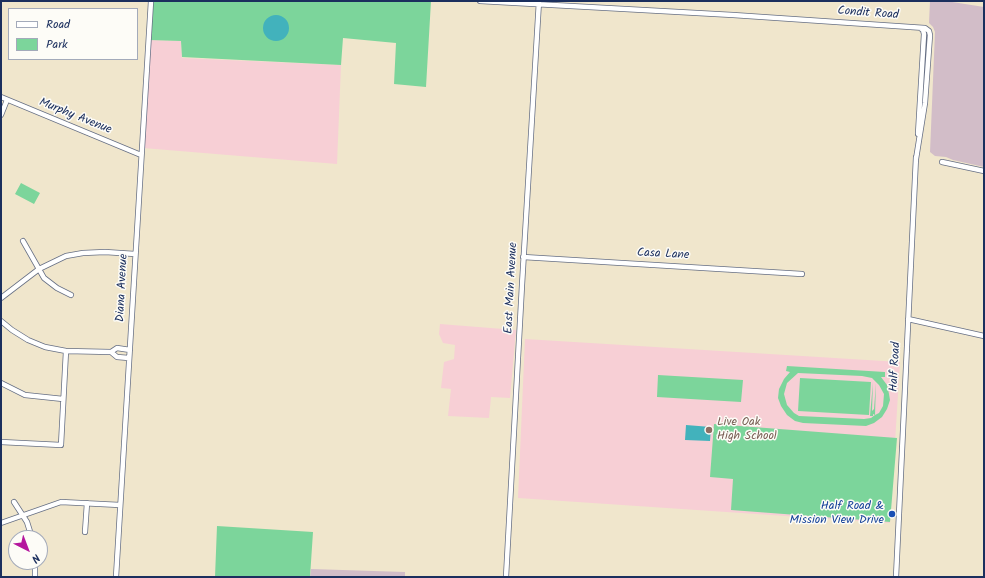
<!DOCTYPE html>
<style>
body{margin:0}
#map{position:relative;width:985px;height:578px;overflow:hidden;background:#f0e6cc;font-family:Kalam,sans-serif}
canvas{display:block}
.frame{position:absolute;inset:0;border:2px solid #1b2f5e;pointer-events:none}
.legend{position:absolute;left:8px;top:8px;width:130px;height:52px;box-sizing:border-box;background:#fdfcf7;border:1px solid #a3aaba;margin:0;padding:5px 7px;list-style:none;font-size:12px;color:#1b2f5e}
.legend li{display:flex;align-items:center;gap:8px;height:20px}
.legend b{width:20px;border:1px solid #a3aaba}
.north{position:absolute;left:8px;top:530px;width:40px;height:40px;box-sizing:border-box;background:#fdfcf7;border:1px solid #a3aaba;border-radius:50%;rotate:138deg;font-size:11px;font-weight:700;line-height:16px;text-align:center;color:#1b2f5e}
.north::after{content:'';display:block;margin:auto;width:14px;height:18px;background:#b5179e;clip-path:polygon(50% 0,100% 100%,50% 72%,0 100%)}
</style>
<div id="map">
<canvas width="985" height="578"></canvas>
<div class="frame"></div>
<ul class="legend">
<li><b style="height:5px;background:#fff"></b>Road</li>
<li><b style="height:11px;background:#7cd59b"></b>Park</li>
</ul>
<div class="north">N</div>
</div>
<script>
const ctx = document.querySelector('canvas').getContext('2d');
ctx.lineJoin = 'round';
function fill(path, color) {
  ctx.fillStyle = color;
  ctx.fill(path, 'evenodd');
}
function shape(rows) {
  const path = new Path2D();
  for (const r of rows) {
    if (r.length === 3) {
      path.moveTo(r[0] + r[2], r[1]);
      path.arc(r[0], r[1], r[2], 0, 2 * Math.PI);
      continue;
    }
    path.moveTo(r[0], r[1]);
    for (let i = 2; i < r.length; i += 2) path.lineTo(r[i], r[i + 1]);
  }
  return path;
}
function stroke(path, color, width, dash) {
  ctx.strokeStyle = color;
  ctx.lineWidth = width;
  ctx.lineCap = dash ? 'butt' : 'round';
  ctx.setLineDash(dash || []);
  ctx.stroke(path);
}
function drawText(font, color, halo, rows, align = 'center') {
  ctx.font = font + ' Kalam,sans-serif';
  ctx.lineWidth = 3;
  ctx.setLineDash([]);
  ctx.textBaseline = 'middle';
  ctx.strokeStyle = halo;
  ctx.fillStyle = color;
  for (const [text, x, y, turn = 0] of rows) {
    ctx.save();
    ctx.translate(x, y);
    ctx.rotate((+turn || 0) * Math.PI / 180);
    ctx.textAlign = isNaN(turn) ? turn : align;
    if (halo) ctx.strokeText(text, 0, 0);
    ctx.fillText(text, 0, 0);
    ctx.restore();
  }
}
const built = shape([
 [149,40,181,41,182,58,341,65,337,164,143,148],
 [440,324,516,330,510,398,491,397,489,418,448,416,451,389,441,388,444,362,454,359,455,345,443,343,439,334],
 [525,339,900,362,890,523,518,498]
]);
const industrial = shape([
 [930,1,946,1,984,7,984,167,953,160,946,157,935,156,930,152,935,32,933,27,929,23],
 [311,569,405,572,405,577,310,577]
]);
const green = shape([
 [153,1,431,1,426,87,394,84,396,43,343,38,341,65,182,57,181,41,149,40],
 [21,183,40,193,34,204,15,194],
 [787,366,885,372,885,377,881,377,887,385,889,394,890,400,887,409,882,417,874,423,866,426,803,423,795,421,787,415,781,406,778,398,779,389,784,379,790,372,786,371],
 [798,373,862,376,872,378,879,385,884,394,883,406,879,413,875,415,876,383,874,409,872,411,873,382,870,416,873,416,873,414,875,415,871,418,864,419,799,416,794,413,787,405,784,394,787,383],
 [658,375,743,380,741,402,657,397],
 [800,378,871,382,869,415,798,411],
 [714,424,897,438,890,522,731,510,733,479,710,477],
 [217,526,313,532,310,577,215,577]
]);
const water = shape([
 [276,28,13],
 [686,425,711,427,710,441,685,440]
]);
const minor = shape([
 [480,1,733,15,925,28,929,31,930,35,925,103,916,159],
 [1,97,141,155],
 [1,115,7,100],
 [918,134,924,34,923,30,920,28],
 [942,162,984,171],
 [23,241,44,278,57,288,71,295],
 [523,257,802,274],
 [1,298,39,269,66,256,83,253,105,252,135,254],
 [908,319,984,336],
 [1,321,12,330,28,340,45,347,66,351,111,352,117,348,130,350],
 [111,352,117,357,129,358],
 [1,383,25,395,63,399],
 [1,442,61,445,66,351],
 [14,502,27,522,32,538],
 [1,523,61,502,120,505],
 [85,532,87,503],
 [35,562,35,577],
 [116,577,151,1],
 [506,577,522,285,539,1],
 [896,577,916,157]
]);
const markers = [
 [709,430,4,"#8d6e63"],
 [892,514,4,"#1a4fb4"]
];
const streetNames = [
 ["Condit Road",868,14,4],
 ["Murphy Avenue",75,117,22],
 ["Casa Lane",663,255,3],
 ["Diana Avenue",123,288,-87],
 ["East Main Avenue",512,288,-87],
 ["Half Road",896,367,-87]
];
const educationNames = [
 ["Live Oak",717,423],
 ["High School",717,437]
];
const transitNames = [
 ["Half Road &",884,507],
 ["Mission View Drive",884,521]
];
fill(built, '#f7cfd5');
fill(industrial, '#d2bdc8');
fill(green, '#7cd59b');
fill(water, '#42b2bc');
stroke(minor, '#666f84', 6);
stroke(minor, '#fff', 4.5);
for (const [x, y, r, color] of markers) {
  const dot = new Path2D();
  dot.arc(x, y, r, 0, 2 * Math.PI);
  ctx.fillStyle = color;
  ctx.fill(dot);
  stroke(dot, '#fdfcf7', 1.5);
}
drawText('12px', '#1b2f5e', '#fdfcf7', streetNames);
drawText('12px', '#785e54', '#fdfcf7', educationNames, 'left');
drawText('12px', '#164399', '#fdfcf7', transitNames, 'right');
</script>
